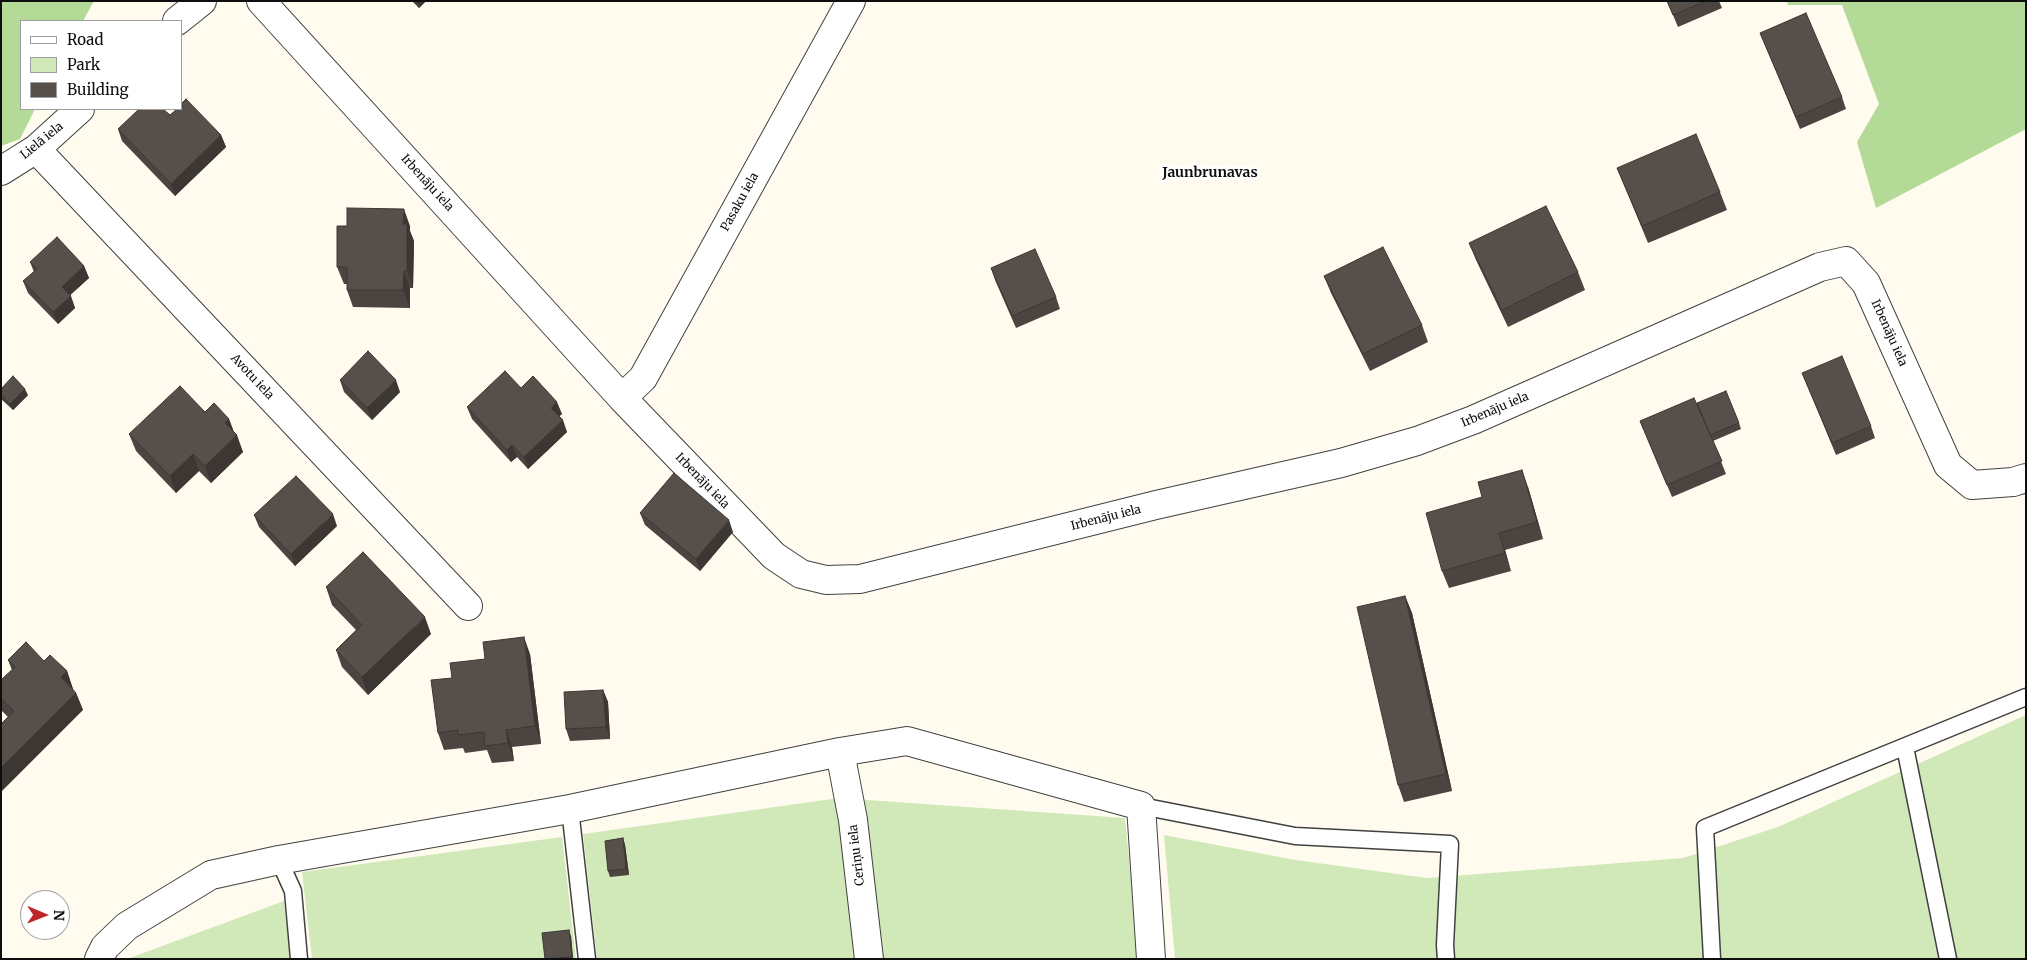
<!DOCTYPE html>
<meta charset="utf-8">
<style>
body{margin:0}
#map{position:relative;width:2027px;height:960px;overflow:hidden;background:#fffcef;font-family:Merriweather,serif}
canvas{display:block}
.frame{position:absolute;inset:0;border:2px solid #0e0e0e;pointer-events:none}
.legend{position:absolute;left:20px;top:20px;width:162px;height:90px;box-sizing:border-box;background:#fff;border:1px solid #9f9f9f;margin:0;padding:6px 9px;list-style:none;font-size:15px;color:#0e0e0e}
.legend li{display:flex;align-items:center;gap:10px;height:25px}
.legend b{width:25px;border:1px solid #9f9f9f}
.north{position:absolute;left:20px;top:890px;width:50px;height:50px;box-sizing:border-box;background:#fff;border:1px solid #9f9f9f;border-radius:50%;rotate:91deg;font-size:14px;font-weight:700;line-height:20px;text-align:center;color:#0e0e0e}
.north::after{content:'';display:block;margin:auto;width:18px;height:22px;background:#be262a;clip-path:polygon(50% 0,100% 100%,50% 72%,0 100%)}
</style>
<div id="map">
<canvas width="2027" height="960"></canvas>
<div class="frame"></div>
<ul class="legend">
<li><b style="height:6px;background:#fff"></b>Road</li>
<li><b style="height:14px;background:#d1e9b9"></b>Park</li>
<li><b style="height:14px;background:#574f4a"></b>Building</li>
</ul>
<div class="north">N</div>
</div>
<script>
const ctx = document.querySelector('canvas').getContext('2d');
ctx.lineJoin = 'round';
function fill(path, color) {
  ctx.fillStyle = color;
  ctx.fill(path, 'evenodd');
}
function shape(rows) {
  const path = new Path2D();
  for (const r of rows) {
    path.moveTo(r[0], r[1]);
    for (let i = 2; i < r.length; i += 2) path.lineTo(r[i], r[i + 1]);
  }
  return path;
}
function stroke(path, color, width, dash) {
  ctx.strokeStyle = color;
  ctx.lineWidth = width;
  ctx.lineCap = dash ? 'butt' : 'round';
  ctx.setLineDash(dash || []);
  ctx.stroke(path);
}
function drawText(font, color, halo, rows, align = 'center') {
  ctx.font = font + ' Merriweather,serif';
  ctx.lineWidth = 5;
  ctx.setLineDash([]);
  ctx.textBaseline = 'middle';
  ctx.strokeStyle = halo;
  ctx.fillStyle = color;
  for (const [text, x, y, turn = 0] of rows) {
    ctx.save();
    ctx.translate(x, y);
    ctx.rotate((+turn || 0) * Math.PI / 180);
    ctx.textAlign = isNaN(turn) ? turn : align;
    if (halo) ctx.strokeText(text, 0, 0);
    ctx.fillText(text, 0, 0);
    ctx.restore();
  }
}
const green = shape([
 [2026,715,2026,959,1175,959,1164,835,1296,860,1427,878,1683,858,1778,827],
 [839,798,1125,818,1139,959,597,959,583,834],
 [562,837,576,959,312,959,302,872],
 [284,901,290,959,127,959]
]);
const forest = shape([
 [1,1,94,1,83,21,21,21,21,109,35,109,20,139,1,146],
 [1787,1,2026,1,2026,129,1876,208,1857,142,1879,104,1842,5,1788,5]
]);
const lane = shape([
 [1905,747,1948,959],
 [1141,806,1295,836,1450,844,1445,945,1446,959],
 [570,809,587,959],
 [279,860,293,891,299,959],
 [1712,959,1705,828,2026,697]
]);
const street = shape([
 [261,1,622,398,774,556,801,574,826,580,860,579,1156,505,1341,463,1417,441,1473,420,1820,267,1846,261,1866,283,1948,465,1972,485,2013,482,2026,478],
 [177,21,202,1],
 [36,149,468,606],
 [1,171,36,149,80,109],
 [622,398,643,378,851,1],
 [840,752,853,820,869,959],
 [99,959,105,947,127,926,211,875,279,860,570,809,840,752,907,741,1141,806,1151,959]
]);
const wall = shape([
 [412,1,426,1,419,8],
 [1667,1,1719,1,1722,8,1678,27],
 [1760,33,1842,97,1846,109,1800,129],
 [170,115,221,135,226,147,175,196,122,141,118,129],
 [1617,168,1720,192,1727,210,1648,243,1624,185],
 [410,226,410,231,414,241,413,288,410,288,410,308,353,307,347,290,347,284,344,284,337,267],
 [1469,243,1578,272,1585,290,1508,327,1476,260],
 [30,262,84,266,89,278,70,295,75,308,58,324,28,293,23,281,34,272],
 [991,268,1056,297,1060,309,1016,328,995,280],
 [1324,276,1422,325,1428,342,1370,371,1331,293],
 [1802,373,1871,426,1875,438,1836,455],
 [340,380,400,392,372,420,344,392],
 [521,388,562,414,559,416,567,432,528,469,517,457,511,462,472,419,467,407],
 [1,389,28,395,13,410,1,399],
 [1697,403,1739,423,1741,429,1713,441,1726,474,1672,497,1640,421],
 [205,412,229,419,234,432,243,452,211,483,199,471,176,493,136,451,129,434],
 [1528,487,1543,539,1505,550,1511,571,1449,588,1442,571,1482,497],
 [640,513,733,532,700,571,645,525],
 [254,515,337,526,295,566,259,527],
 [326,587,431,634,368,695,342,667,336,650,356,630,332,605],
 [1405,596,1412,613,1452,791,1404,802,1398,785],
 [530,654,541,744,512,747,514,761,492,763,487,750,465,753,463,748,444,750,438,733,452,678],
 [8,660,44,661,67,671,73,689,76,693,83,710,8,717,1,710,1,680,12,670],
 [603,690,608,702,610,739,570,741,566,729],
 [623,838,625,845,629,875,610,877,608,871],
 [571,936,573,959,545,959]
]);
const shadedWall = shape([
 [416,1,426,1,419,8],
 [221,135,226,147,175,196,171,184],
 [404,209,410,226,410,231,414,241,413,288,407,271,403,224],
 [84,266,89,278,66,299,62,287],
 [404,271,410,288,410,308,403,290],
 [71,296,75,308,58,324,53,312],
 [396,380,400,392,372,420,367,408],
 [25,389,28,395,13,410,10,404],
 [557,402,562,414,555,420,551,408],
 [229,419,235,436,225,423],
 [563,420,567,432,528,469,524,457],
 [237,435,243,452,211,483,205,466],
 [512,445,517,457,511,462,507,450],
 [193,454,199,471,176,493,170,476],
 [1522,470,1528,487,1543,539,1537,522],
 [333,514,337,526,295,566,291,554],
 [729,520,733,532,700,571,696,559],
 [1499,533,1505,550,1511,571,1505,553],
 [1405,596,1412,613,1452,791,1446,774],
 [425,617,431,634,368,695,362,677],
 [524,637,530,654,541,744,535,726],
 [67,671,73,689,67,694,61,677],
 [603,690,608,702,610,739,606,727],
 [76,693,83,710,1,792,1,768],
 [506,730,512,747,514,761,508,743],
 [623,838,625,845,629,875,626,869],
 [569,930,571,936,573,959,572,959,572,957]
]);
const building = shape([
 [1667,1,1706,1,1673,15,1667,1],
 [1806,13,1842,97,1796,117,1760,33,1806,13],
 [186,99,221,135,171,184,118,129,139,109,163,109,170,115,177,109,181,109,181,104,186,99],
 [1696,134,1720,192,1642,226,1617,168,1696,134],
 [1546,206,1578,272,1502,310,1469,243,1546,206],
 [347,208,404,209,403,224,407,224,407,271,404,271,403,290,347,290,347,267,337,267,337,226,347,226,347,208],
 [57,237,84,266,62,287,71,296,53,312,23,281,37,269,30,262,57,237],
 [1383,247,1422,325,1363,354,1324,276,1383,247],
 [1035,249,1056,297,1012,316,991,268,1035,249],
 [368,351,396,380,367,408,340,380,368,351],
 [1842,356,1871,426,1832,443,1802,373,1842,356],
 [505,371,521,388,533,376,557,402,551,408,563,420,524,457,512,445,507,450,467,407,505,371],
 [13,376,25,389,10,404,1,395,1,389,13,376],
 [180,386,205,412,214,403,229,419,225,423,237,435,205,466,193,454,170,476,129,434,180,386],
 [1726,391,1739,423,1710,435,1697,403,1726,391],
 [1694,398,1722,461,1667,485,1640,421,1694,398],
 [1522,470,1537,522,1499,533,1505,553,1442,571,1426,513,1482,497,1478,482,1522,470],
 [674,473,729,520,696,559,640,513,674,473],
 [296,476,333,514,291,554,254,515,296,476],
 [363,552,425,617,362,677,336,650,362,625,326,587,363,552],
 [1405,596,1446,774,1398,785,1357,607,1405,596],
 [524,637,535,726,506,730,508,743,485,746,484,732,458,735,458,730,438,733,431,680,452,678,450,663,485,659,483,642,524,637],
 [26,642,44,661,50,655,67,671,61,677,76,693,1,768,1,724,14,711,1,699,1,680,15,667,8,660,26,642],
 [603,690,606,727,566,729,564,692,603,690],
 [623,838,626,869,608,871,605,841,623,838],
 [569,930,572,957,545,959,542,933,569,930]
]);
const streetNames = [
 ["Lielā iela",42,141,-39],
 ["Irbenāju iela",427,183,48],
 ["Pasaku iela",740,202,-61],
 ["Irbenāju iela",1889,333,66],
 ["Avotu iela",252,377,47],
 ["Irbenāju iela",1495,410,-23],
 ["Irbenāju iela",702,481,46],
 ["Irbenāju iela",1106,518,-14],
 ["Ceriņu iela",857,855,-97]
];
const neighbourhoodNames = [
 ["Jaunbrunavas",1210,173]
];
fill(green, '#d1e9b9');
fill(forest, '#b4da98');
stroke(lane, '#414141', 19);
stroke(street, '#414141', 30);
stroke(lane, '#fff', 16);
stroke(street, '#fff', 28);
fill(wall, '#4b4440');
fill(shadedWall, '#3d3734');
fill(building, '#574f4a');
stroke(building, '#3d3734', 1);
drawText('12px', '#0e0e0e', '#fff', streetNames);
drawText('bold 14px', '#0e0e0e', '#fff', neighbourhoodNames);
</script>
